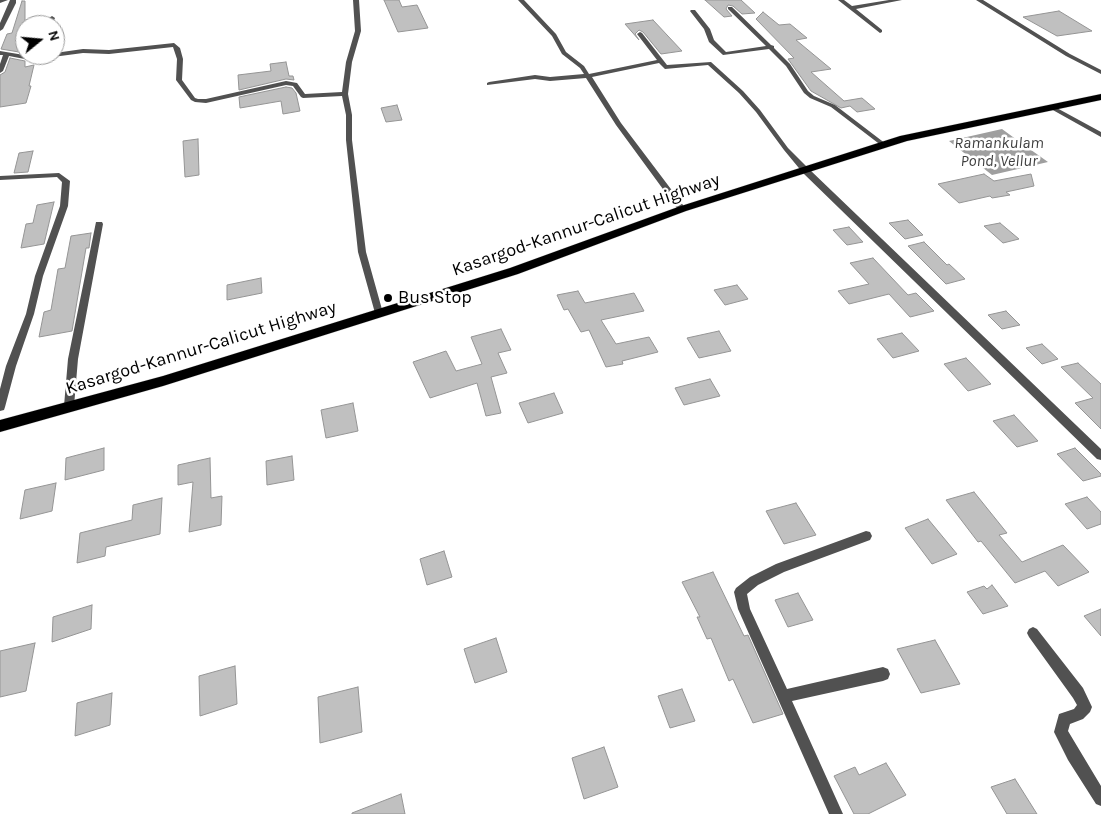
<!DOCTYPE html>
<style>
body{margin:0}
#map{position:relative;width:1101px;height:814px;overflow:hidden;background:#fff;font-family:Karla,sans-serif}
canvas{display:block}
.north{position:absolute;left:15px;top:15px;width:50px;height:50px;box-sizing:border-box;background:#fff;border:1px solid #999;border-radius:50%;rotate:73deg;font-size:14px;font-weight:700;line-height:20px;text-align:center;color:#000}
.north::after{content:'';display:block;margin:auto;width:18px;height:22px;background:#000;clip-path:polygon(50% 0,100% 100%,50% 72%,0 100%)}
</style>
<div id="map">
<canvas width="1101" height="814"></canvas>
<div class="north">N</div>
</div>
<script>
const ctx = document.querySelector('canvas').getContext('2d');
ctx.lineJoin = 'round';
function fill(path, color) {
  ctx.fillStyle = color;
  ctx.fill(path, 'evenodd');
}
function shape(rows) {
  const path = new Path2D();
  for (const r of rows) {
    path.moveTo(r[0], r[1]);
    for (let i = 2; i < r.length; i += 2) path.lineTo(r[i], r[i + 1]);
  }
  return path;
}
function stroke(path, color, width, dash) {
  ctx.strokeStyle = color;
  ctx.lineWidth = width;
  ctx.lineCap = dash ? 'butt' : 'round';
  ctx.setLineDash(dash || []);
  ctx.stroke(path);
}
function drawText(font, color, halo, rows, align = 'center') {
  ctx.font = font + ' Karla,sans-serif';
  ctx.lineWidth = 5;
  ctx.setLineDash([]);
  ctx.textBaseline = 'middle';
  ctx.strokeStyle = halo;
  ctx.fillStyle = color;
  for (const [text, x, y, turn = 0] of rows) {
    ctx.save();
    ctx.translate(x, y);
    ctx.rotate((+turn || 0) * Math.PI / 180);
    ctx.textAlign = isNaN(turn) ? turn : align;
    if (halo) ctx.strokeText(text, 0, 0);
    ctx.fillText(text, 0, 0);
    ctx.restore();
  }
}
const water = shape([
 [1002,129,1017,140,1048,162,992,175,949,141]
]);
const building = shape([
 [384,0,399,0,402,7,417,5,428,28,398,32,384,0],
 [705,0,741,0,755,13,742,14,733,6,728,5,726,9,732,16,724,17,705,0],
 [22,1,25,1,25,53,1,49,7,34,12,33,22,1],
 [1059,11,1092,31,1057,36,1023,17,1059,11],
 [763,12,779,25,790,24,807,38,796,40,831,69,811,72,844,101,862,98,875,109,857,112,850,106,841,108,811,91,788,59,794,58,756,19,763,12],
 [653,20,682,51,661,54,643,32,639,30,635,34,639,40,625,24,653,20],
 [10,58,25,61,25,67,34,65,29,86,31,86,26,103,0,107,0,75,5,72,10,58],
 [286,62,289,76,293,76,294,80,286,79,239,90,238,75,271,71,270,64,286,62],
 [286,87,292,88,296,93,300,111,283,114,281,101,240,108,239,97,286,87],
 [397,105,402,120,386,122,381,108,397,105],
 [198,139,199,175,185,177,183,141,198,139],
 [33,151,28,172,14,173,19,153,33,151],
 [984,174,994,181,1031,174,1034,186,1006,192,1010,195,992,198,990,196,959,203,938,184,984,174],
 [54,202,44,244,21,248,26,224,33,223,37,205,54,202],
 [908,220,923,235,905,239,889,223,908,220],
 [1000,223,1019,239,1003,243,984,226,1000,223],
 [849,227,863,242,847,245,833,230,849,227],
 [91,233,89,248,86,248,72,331,39,337,44,312,51,310,58,269,65,268,71,236,91,233],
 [924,242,947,265,949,264,965,279,946,284,908,246,924,242],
 [873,258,908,295,916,293,934,311,910,317,889,294,849,304,838,291,869,284,850,263,873,258],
 [261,278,262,293,227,300,227,285,261,278],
 [737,285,748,299,725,305,714,290,737,285],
 [578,291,585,303,634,293,644,311,601,320,616,344,649,337,658,352,622,361,623,364,606,367,589,330,581,332,568,309,564,310,557,295,578,291],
 [1006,311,1020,325,1002,329,988,315,1006,311],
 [501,329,511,350,498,353,507,373,491,377,501,413,486,416,477,383,430,398,413,362,446,351,456,371,482,364,471,337,501,329],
 [719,331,731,351,699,358,687,338,719,331],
 [902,333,919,351,893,358,877,339,902,333],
 [1042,344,1058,359,1042,364,1026,348,1042,344],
 [966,358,991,384,968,391,944,364,966,358],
 [1078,363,1101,384,1101,429,1075,403,1093,398,1061,367,1078,363],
 [710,379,720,396,684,405,675,388,710,379],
 [554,393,563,413,528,423,519,403,554,393],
 [353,403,358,431,326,438,321,410,353,403],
 [1014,415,1038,441,1017,447,993,421,1014,415],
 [104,448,104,470,65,480,66,458,104,448],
 [1075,448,1101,474,1101,476,1083,481,1057,454,1075,448],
 [292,456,294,480,267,485,266,461,292,456],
 [210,458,211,498,222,496,221,525,189,532,193,482,178,485,178,465,210,458],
 [56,483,52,511,20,519,25,490,56,483],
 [974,492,1007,533,999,535,1022,562,1063,545,1089,572,1058,586,1045,571,1015,583,981,541,978,542,946,500,974,492],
 [1087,497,1101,512,1101,524,1087,529,1065,504,1087,497],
 [162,498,160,534,106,547,105,556,77,563,80,533,132,520,133,505,162,498],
 [796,503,816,535,784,544,766,511,796,503],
 [928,519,957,554,932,564,905,528,928,519],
 [444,551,452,577,427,585,420,559,444,551],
 [713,572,744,636,748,635,783,714,753,723,733,679,729,681,711,638,707,639,697,617,700,617,682,582,713,572],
 [992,585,1008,606,983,614,967,592,984,586,987,589,992,585],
 [798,593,813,620,788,627,775,600,798,593],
 [92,605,91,629,52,642,53,617,92,605],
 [1101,609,1101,636,1084,616,1101,609],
 [496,638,507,672,475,683,464,649,496,638],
 [935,640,960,684,921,693,897,649,935,640],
 [35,643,26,691,0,697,0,651,35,643],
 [235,666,237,704,200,716,199,676,235,666],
 [358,687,362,732,320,743,318,697,358,687],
 [682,689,695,721,670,728,658,696,682,689],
 [112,693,110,725,75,736,77,703,112,693],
 [604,747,618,787,584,799,572,758,604,747],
 [886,763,906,795,868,814,854,814,834,776,855,767,859,775,886,763],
 [1015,779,1037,814,1007,814,991,787,1015,779],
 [401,794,405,814,352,814,352,813,401,794]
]);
const street = shape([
 [0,0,8,0,0,3,0,0],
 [10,0,16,0,16,3,3,29,0,31,0,23,10,0],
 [353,0,359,0,361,31,352,62,348,94,352,115,352,140,366,252,383,313,379,316,375,313,358,252,346,140,346,115,342,96,303,98,301,97,293,86,286,85,206,103,195,102,191,100,176,80,177,59,173,47,109,54,83,53,30,60,9,56,3,71,0,73,0,64,3,55,0,55,0,51,30,56,55,55,55,53,83,49,109,50,174,43,180,48,183,59,182,80,195,98,198,99,206,99,286,81,297,83,305,94,342,92,346,62,355,31,353,0],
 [518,0,524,0,556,34,566,52,584,66,589,74,657,60,637,34,640,32,642,33,667,65,711,62,743,91,760,110,788,148,809,169,1101,449,1101,460,1097,459,803,173,784,150,756,112,739,93,708,65,665,69,659,63,592,77,621,123,686,209,682,211,679,211,616,125,586,78,550,81,535,79,487,85,487,83,489,82,535,75,550,77,584,74,580,68,562,54,552,36,518,0],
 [838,0,844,0,852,6,889,0,902,0,856,9,882,30,882,32,880,33,838,0],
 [976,0,983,0,1070,54,1101,70,1101,74,1066,56,976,0],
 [728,7,732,7,771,45,774,46,774,48,790,64,808,91,814,96,835,105,886,144,886,146,882,146,831,107,810,98,804,93,786,66,769,49,723,55,709,42,704,29,690,11,691,10,695,10,710,29,714,40,726,52,766,46,728,9,728,7],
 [52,16,55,18,52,25,46,25,49,18,52,16],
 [1051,107,1055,107,1101,132,1101,137,1051,109,1051,107],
 [59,173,70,181,68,206,43,276,34,314,16,366,5,407,4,410,0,411,0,389,6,366,26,314,35,276,60,206,62,182,57,177,0,180,0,176,59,173],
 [96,222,102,222,103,224,78,359,74,406,73,409,69,410,65,409,64,406,68,359,96,222],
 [866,531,870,532,872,536,870,540,784,572,758,585,747,594,750,609,787,689,883,667,888,669,890,674,888,679,883,681,792,701,843,814,829,814,738,609,734,592,736,588,750,577,776,564,866,531],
 [1033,627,1037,629,1083,688,1092,707,1090,712,1083,719,1070,724,1068,731,1101,786,1101,806,1096,804,1068,760,1054,732,1059,714,1074,709,1077,705,1073,698,1029,637,1027,633,1029,629,1033,627]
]);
const highway = shape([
 [1101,94,1101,100,907,141,686,211,518,274,163,386,0,432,0,420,163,376,510,268,678,207,900,136,1101,94]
]);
const markers = [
 [388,298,5,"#000"]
];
const farWaternames = [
 ["Ramankulam",999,143],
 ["Pond, Vellur",999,161]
];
const streetNames = [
 ["Kasargod-Kannur-Calicut Highway",586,225,-19],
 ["Kasargod-Kannur-Calicut Highway",201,348,-17]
];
const poiNames = [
 ["Bus Stop",398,298]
];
fill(water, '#9f9f9f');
fill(building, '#c0c0c0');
stroke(building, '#959595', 1);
stroke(highway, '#dbdbdb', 1);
fill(street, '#515151');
fill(highway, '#000');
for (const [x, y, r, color] of markers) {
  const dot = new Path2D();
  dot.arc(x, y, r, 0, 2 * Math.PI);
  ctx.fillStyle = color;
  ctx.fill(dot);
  stroke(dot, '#fff', 2);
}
drawText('italic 16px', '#404040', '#fff', farWaternames);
drawText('18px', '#000', '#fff', streetNames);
drawText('18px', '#000', '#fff', poiNames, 'left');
</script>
